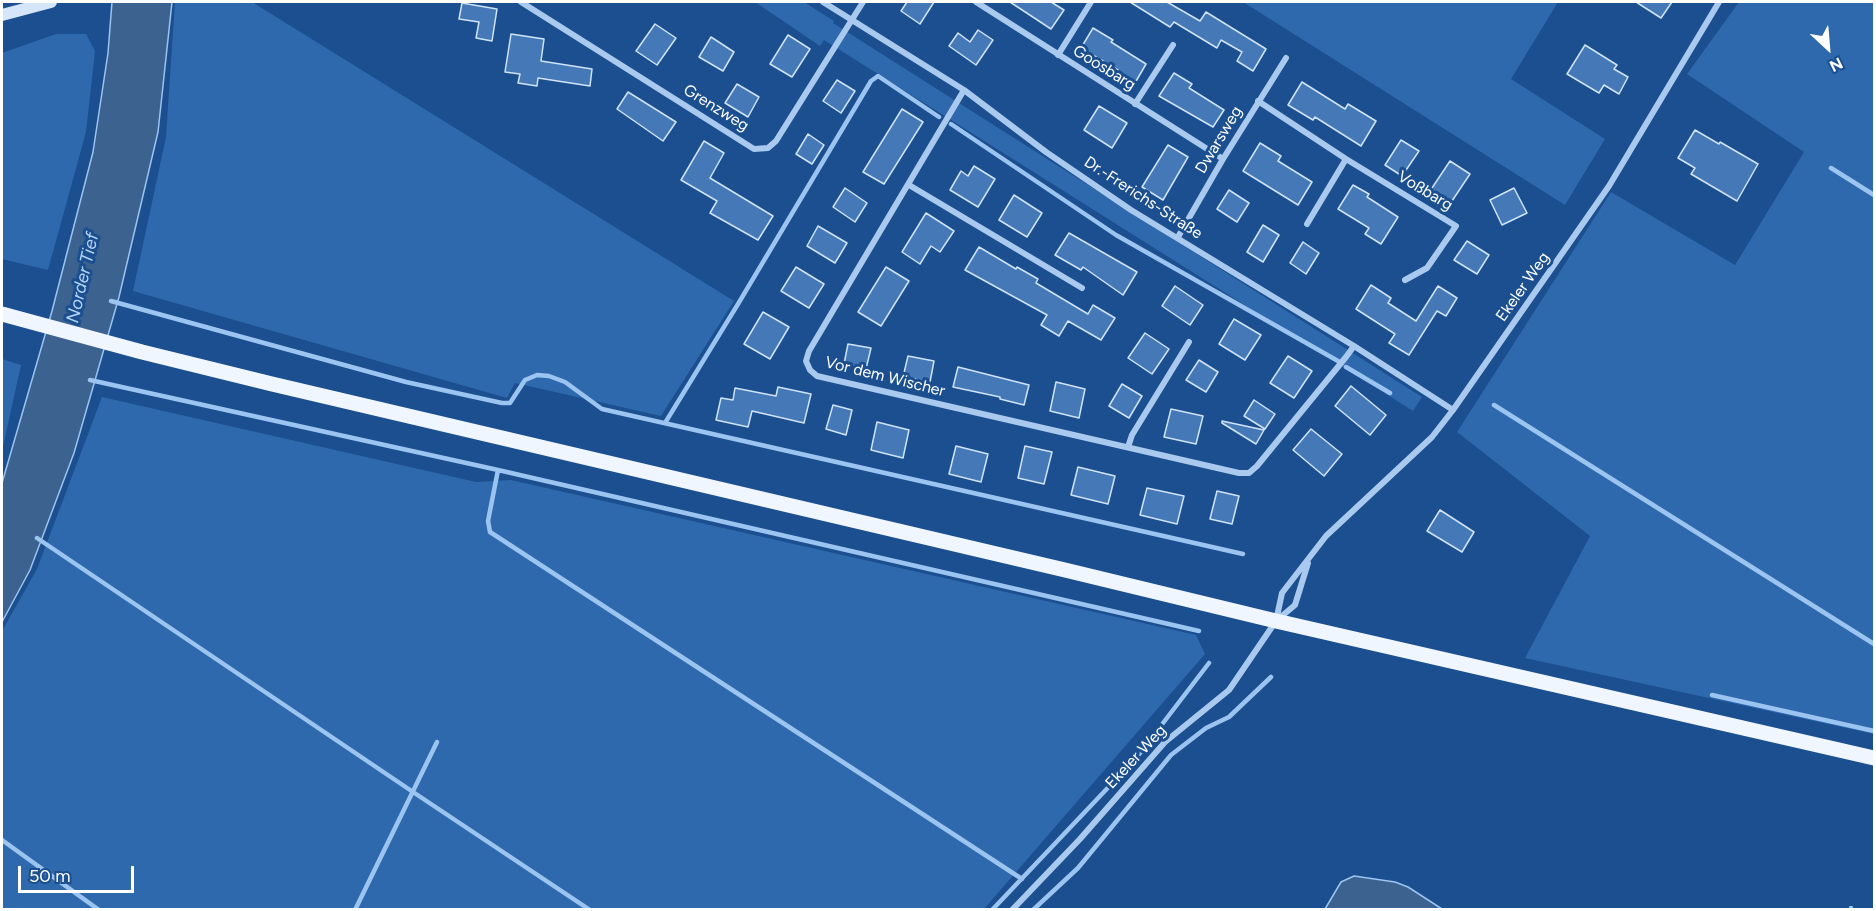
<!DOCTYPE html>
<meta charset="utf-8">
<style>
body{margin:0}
#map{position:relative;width:1876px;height:911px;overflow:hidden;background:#1b4f8f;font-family:Figtree,sans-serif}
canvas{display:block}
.frame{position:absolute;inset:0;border:3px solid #fff;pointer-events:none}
.north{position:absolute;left:1798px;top:18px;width:60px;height:60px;-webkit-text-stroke:4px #1b4f8f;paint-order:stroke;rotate:154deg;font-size:16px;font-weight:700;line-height:24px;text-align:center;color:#fff}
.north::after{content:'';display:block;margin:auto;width:21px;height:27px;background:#fff;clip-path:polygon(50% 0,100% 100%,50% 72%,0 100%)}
.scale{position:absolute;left:18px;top:866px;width:116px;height:27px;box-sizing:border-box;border:3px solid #fff;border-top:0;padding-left:8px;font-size:18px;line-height:21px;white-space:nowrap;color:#fff;-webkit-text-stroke:4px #1b4f8f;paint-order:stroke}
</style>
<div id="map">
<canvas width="1876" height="911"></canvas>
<div class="frame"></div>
<div class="north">N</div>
<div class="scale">50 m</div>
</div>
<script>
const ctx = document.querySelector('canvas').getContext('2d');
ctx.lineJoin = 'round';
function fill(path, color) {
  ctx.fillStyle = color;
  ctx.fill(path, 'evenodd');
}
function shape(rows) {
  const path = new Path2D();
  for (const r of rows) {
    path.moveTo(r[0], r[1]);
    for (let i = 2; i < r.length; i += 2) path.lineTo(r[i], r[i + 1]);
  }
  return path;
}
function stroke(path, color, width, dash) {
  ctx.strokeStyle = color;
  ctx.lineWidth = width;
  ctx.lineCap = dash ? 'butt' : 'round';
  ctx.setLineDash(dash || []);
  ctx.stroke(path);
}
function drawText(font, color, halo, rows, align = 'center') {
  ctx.font = font + ' Figtree,sans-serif';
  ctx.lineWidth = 6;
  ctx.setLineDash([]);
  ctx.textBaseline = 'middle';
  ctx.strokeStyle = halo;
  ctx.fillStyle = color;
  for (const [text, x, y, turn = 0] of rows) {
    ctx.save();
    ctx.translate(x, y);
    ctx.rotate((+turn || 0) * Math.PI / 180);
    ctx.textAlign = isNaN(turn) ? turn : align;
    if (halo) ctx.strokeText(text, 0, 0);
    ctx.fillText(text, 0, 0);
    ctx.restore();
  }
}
const green = shape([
 [175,2,252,2,734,301,661,416,515,383,507,398,133,291,166,137],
 [755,2,804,2,834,21,833,23,1422,397,1413,411,824,40,820,46],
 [1243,2,1558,2,1511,79,1605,139,1565,205],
 [1739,2,1874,2,1874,734,1525,658,1590,536,1457,432,1611,192,1735,265,1804,152,1687,74],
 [56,34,86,34,95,51,86,132,48,270,2,259,2,53],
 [2,359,21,365,2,451],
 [102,397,476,482,511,480,1196,635,1205,654,984,909,2,909,2,631,37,569]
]);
const water = shape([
 [112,2,172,2,158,132,119,297,74,453,30,570,2,622,2,483,52,311,93,152,108,53,112,2],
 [1354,876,1395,882,1408,887,1442,909,1325,909,1341,882,1354,876]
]);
const stream = shape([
 [951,124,1116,235,1338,361],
 [1831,168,1874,195],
 [111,301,406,382,502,403,510,403,525,380,537,375,549,376,565,382,602,409,1243,554],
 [1346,367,1390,393],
 [90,380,498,470,488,521,490,532,1022,879],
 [1494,405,1874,644],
 [665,423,738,304,871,81,878,76,939,117],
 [498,470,1199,631],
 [37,538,413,792,590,910],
 [1712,695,1874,731],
 [2,840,99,910],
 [355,910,437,742],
 [992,910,1137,757,1209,663],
 [1033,910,1078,868,1171,755,1206,728,1229,717,1271,677],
 [1851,910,1851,908]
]);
const building = shape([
 [907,2,934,2,920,24,901,11,907,2],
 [1010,2,1051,2,1064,10,1051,29,1010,2],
 [1130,2,1167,2,1200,21,1206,12,1266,49,1253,71,1237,61,1242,52,1221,40,1217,48,1174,22,1170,27,1130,2],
 [1636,2,1672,2,1661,18,1636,2],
 [462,3,497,9,492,41,476,38,479,22,459,19,462,3],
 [655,24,676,38,657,65,636,51,655,24],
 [1093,28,1113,40,1111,42,1146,64,1135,83,1117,71,1118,70,1081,48,1093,28],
 [978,30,993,40,976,65,949,46,958,33,970,42,978,30],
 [511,34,544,39,541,61,592,69,590,86,538,78,537,86,518,83,520,74,505,72,511,34],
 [788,35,810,49,792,77,770,64,788,35],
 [711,37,734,52,723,71,699,57,711,37],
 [1585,45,1617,65,1614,69,1628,77,1619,94,1604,85,1599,93,1567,74,1585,45],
 [1174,73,1192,84,1189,88,1224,110,1213,127,1159,96,1174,73],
 [837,80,855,91,841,113,823,101,837,80],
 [1302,82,1345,109,1348,104,1376,121,1361,146,1315,117,1313,120,1288,105,1302,82],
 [737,84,759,97,748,117,725,103,737,84],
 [628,92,676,122,663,141,617,109,628,92],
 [1099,106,1127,123,1112,148,1084,130,1099,106],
 [902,109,923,122,884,184,863,172,902,109],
 [1695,130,1719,144,1720,142,1758,164,1737,201,1691,174,1695,168,1678,158,1695,130],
 [808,134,824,145,812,164,796,154,808,134],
 [1401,140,1419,151,1402,176,1385,165,1401,140],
 [704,141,724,153,710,178,773,216,758,240,710,213,717,201,681,180,704,141],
 [1260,143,1281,156,1278,161,1312,182,1298,205,1243,171,1260,143],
 [1168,145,1188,157,1163,200,1142,187,1168,145],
 [1450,161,1470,174,1450,204,1430,191,1450,161],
 [974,166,995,179,978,207,950,190,961,171,968,176,974,166],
 [1353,185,1369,194,1367,197,1398,217,1381,244,1365,234,1369,228,1338,209,1353,185],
 [845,188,867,203,855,222,833,207,845,188],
 [1514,188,1527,213,1502,225,1490,200,1514,188],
 [1229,190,1249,203,1237,222,1217,209,1229,190],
 [1014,195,1042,213,1027,237,999,220,1014,195],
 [926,213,954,231,940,252,931,246,920,264,902,252,926,213],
 [1263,225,1279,235,1263,262,1247,252,1263,225],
 [818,226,847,243,835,263,807,246,818,226],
 [1069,233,1137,272,1123,295,1083,267,1081,270,1055,255,1069,233],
 [1467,241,1489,255,1477,274,1454,260,1467,241],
 [1303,242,1319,253,1306,274,1290,263,1303,242],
 [979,247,1016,269,1017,267,1038,279,1036,283,1088,314,1093,305,1115,318,1101,340,1068,321,1059,336,1041,325,1047,315,965,270,979,247],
 [796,267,824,284,809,308,781,291,796,267],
 [886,267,909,281,881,326,858,312,886,267],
 [1371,285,1391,298,1388,303,1416,321,1438,286,1457,298,1446,316,1437,311,1409,355,1389,343,1395,334,1356,309,1371,285],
 [1175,286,1203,305,1190,325,1162,306,1175,286],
 [763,312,789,327,770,359,744,344,763,312],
 [1234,319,1261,335,1245,360,1219,344,1234,319],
 [1145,333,1169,349,1152,374,1128,358,1145,333],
 [848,344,871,348,866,369,844,364,848,344],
 [908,356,934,361,930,382,903,377,908,356],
 [1288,356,1312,371,1294,398,1270,383,1288,356],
 [1199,360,1218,372,1206,392,1186,380,1199,360],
 [958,367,1029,385,1024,405,1000,399,1000,397,953,387,958,367],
 [1056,382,1085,389,1079,418,1050,411,1056,382],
 [1122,384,1142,396,1129,418,1109,406,1122,384],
 [1351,386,1386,415,1370,435,1335,406,1351,386],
 [778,387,811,394,804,423,752,411,748,427,716,420,721,398,733,400,735,388,776,396,778,387],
 [1254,400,1275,414,1265,429,1244,416,1254,400],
 [833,405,852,410,846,435,826,429,833,405],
 [1171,409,1203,416,1196,444,1164,437,1171,409],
 [1222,421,1264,430,1256,444,1222,423,1222,421],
 [877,422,909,430,903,458,871,450,877,422],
 [1311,429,1342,454,1324,476,1293,450,1311,429],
 [956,446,988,454,981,482,949,474,956,446],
 [1025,446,1052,452,1044,484,1018,478,1025,446],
 [1078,467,1115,476,1108,504,1071,495,1078,467],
 [1147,488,1184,496,1177,524,1140,515,1147,488],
 [1217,491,1239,496,1232,524,1210,519,1217,491],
 [1440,510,1474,532,1462,552,1427,531,1440,510]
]);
const street = shape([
 [521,2,754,149,768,148,776,141,863,2],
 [823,2,964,90,1046,152,1131,210,1354,346,1453,410],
 [976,2,1223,159],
 [1058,55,1091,2],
 [964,90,809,351,806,361,810,370,817,376,1239,473,1249,473,1257,466,1346,357,1354,346],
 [1258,101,1346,159,1456,226,1427,268,1405,280],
 [1135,104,1173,45],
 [909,185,1082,288],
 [1307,224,1346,159],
 [1178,237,1223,159,1286,58],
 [1128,447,1132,435,1189,342],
 [1276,621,1282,593,1326,536,1432,437,1453,410,1609,186,1719,2],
 [1012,910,1080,839,1165,742,1229,690,1276,621,1295,605,1308,563]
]);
const secondary = shape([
 [2,15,51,2]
]);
const primary = shape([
 [2,314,142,352,272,384,1065,570,1276,621,1874,758]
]);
const streetNames = [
 ["Goosbarg",1104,68,32],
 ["Grenzweg",716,108,32],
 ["Dwarsweg",1219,140,-59],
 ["Voßbarg",1425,191,31],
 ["Dr.-Frerichs-Straße",1143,198,33],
 ["Ekeler Weg",1523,287,-55],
 ["Vor dem Wischer",885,377,14],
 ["Ekeler Weg",1136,757,-47]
];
const waterNames = [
 ["Norder Tief",83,278,-77]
];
fill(green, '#2e69ad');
fill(water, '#3c6290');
stroke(water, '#9cc4f0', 1.5);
stroke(stream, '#9cc4f0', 4.5);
fill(building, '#4478b7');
stroke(building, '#cfe3fa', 1.5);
stroke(street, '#a9c9ee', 6);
stroke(secondary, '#d6e6fa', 12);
stroke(primary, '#f0f6ff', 15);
drawText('16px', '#fff', '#1b4f8f', streetNames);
drawText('italic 18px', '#b5d3f5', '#1b4f8f', waterNames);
</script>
